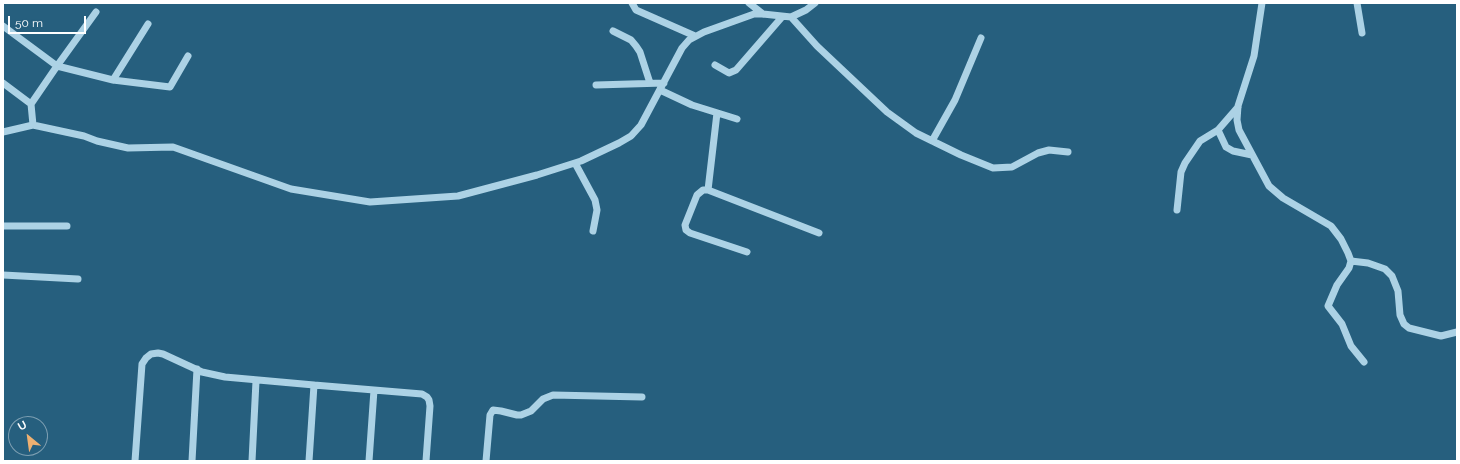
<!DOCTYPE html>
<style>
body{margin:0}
#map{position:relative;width:1460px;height:464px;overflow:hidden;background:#265f7e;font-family:Raleway,sans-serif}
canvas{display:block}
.frame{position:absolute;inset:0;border:4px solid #fff;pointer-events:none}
.north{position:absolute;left:8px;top:416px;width:40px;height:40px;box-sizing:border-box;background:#265f7e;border:1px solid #7d9fb2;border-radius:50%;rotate:331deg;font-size:11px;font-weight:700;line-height:16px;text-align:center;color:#fff}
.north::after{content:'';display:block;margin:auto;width:14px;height:18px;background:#eeb071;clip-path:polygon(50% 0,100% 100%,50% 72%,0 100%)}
.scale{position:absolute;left:8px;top:16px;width:78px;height:18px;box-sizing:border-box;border:2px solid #fff;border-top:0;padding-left:5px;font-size:12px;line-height:14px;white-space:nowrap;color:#fff;-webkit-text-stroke:3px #265f7e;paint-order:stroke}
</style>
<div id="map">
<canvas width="1460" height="464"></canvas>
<div class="frame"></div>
<div class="north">U</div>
<div class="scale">50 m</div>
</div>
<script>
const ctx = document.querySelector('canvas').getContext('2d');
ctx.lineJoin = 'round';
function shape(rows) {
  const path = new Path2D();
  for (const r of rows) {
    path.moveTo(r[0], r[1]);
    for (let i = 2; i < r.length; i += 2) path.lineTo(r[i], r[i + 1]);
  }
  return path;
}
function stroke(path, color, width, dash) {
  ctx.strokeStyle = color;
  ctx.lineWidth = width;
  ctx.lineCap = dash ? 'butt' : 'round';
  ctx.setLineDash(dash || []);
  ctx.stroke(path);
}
const minor = shape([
 [632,3,636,10,695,36],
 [749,3,763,14],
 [1262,3,1254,56,1238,106,1237,120,1239,130,1269,186,1283,198,1331,226,1341,239,1348,253,1351,261,1349,268,1337,285,1328,306,1342,324,1351,346,1364,362],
 [1357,3,1362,33],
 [791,17,817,46,887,112,916,133,961,155,993,168,1012,167,1038,153,1049,150,1068,152],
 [3,26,57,66,113,80,170,87,188,56],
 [613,31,631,40,636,46,640,52,650,83],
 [715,65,729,73,736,70,782,17],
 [113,80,148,24],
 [3,83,31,104],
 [596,85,664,83],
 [660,90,692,105,737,119],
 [717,113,708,190,819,233],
 [33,125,31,104,57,66,96,12],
 [1218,130,1226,147,1233,151,1252,155],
 [3,132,33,125,84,136,97,141,128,148,173,147,291,189,370,202,458,196,537,175,581,161,619,143,631,136,641,125,682,48,689,40,704,32,754,14,763,14,791,17,806,10,815,3],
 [932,141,955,100,981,38],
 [575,163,595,200,597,210,593,231],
 [708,190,703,190,697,195,685,225,686,230,690,233,747,252],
 [1177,210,1181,172,1185,163,1200,141,1218,130,1238,107],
 [3,226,67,226],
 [1351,261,1368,263,1385,269,1392,276,1398,291,1400,315,1404,324,1409,328,1441,336,1457,332],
 [3,275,78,279],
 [314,385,374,390],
 [135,461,142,364,146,358,151,354,158,353,163,354,202,372,225,377,314,385,309,461],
 [192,461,197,369],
 [252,461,256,381],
 [369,461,374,390,422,394,427,397,429,400,430,406,426,461],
 [486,461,490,415,493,410,501,411,517,415,521,415,531,411,543,399,553,395,642,397]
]);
stroke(minor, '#acd2e5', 7);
</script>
